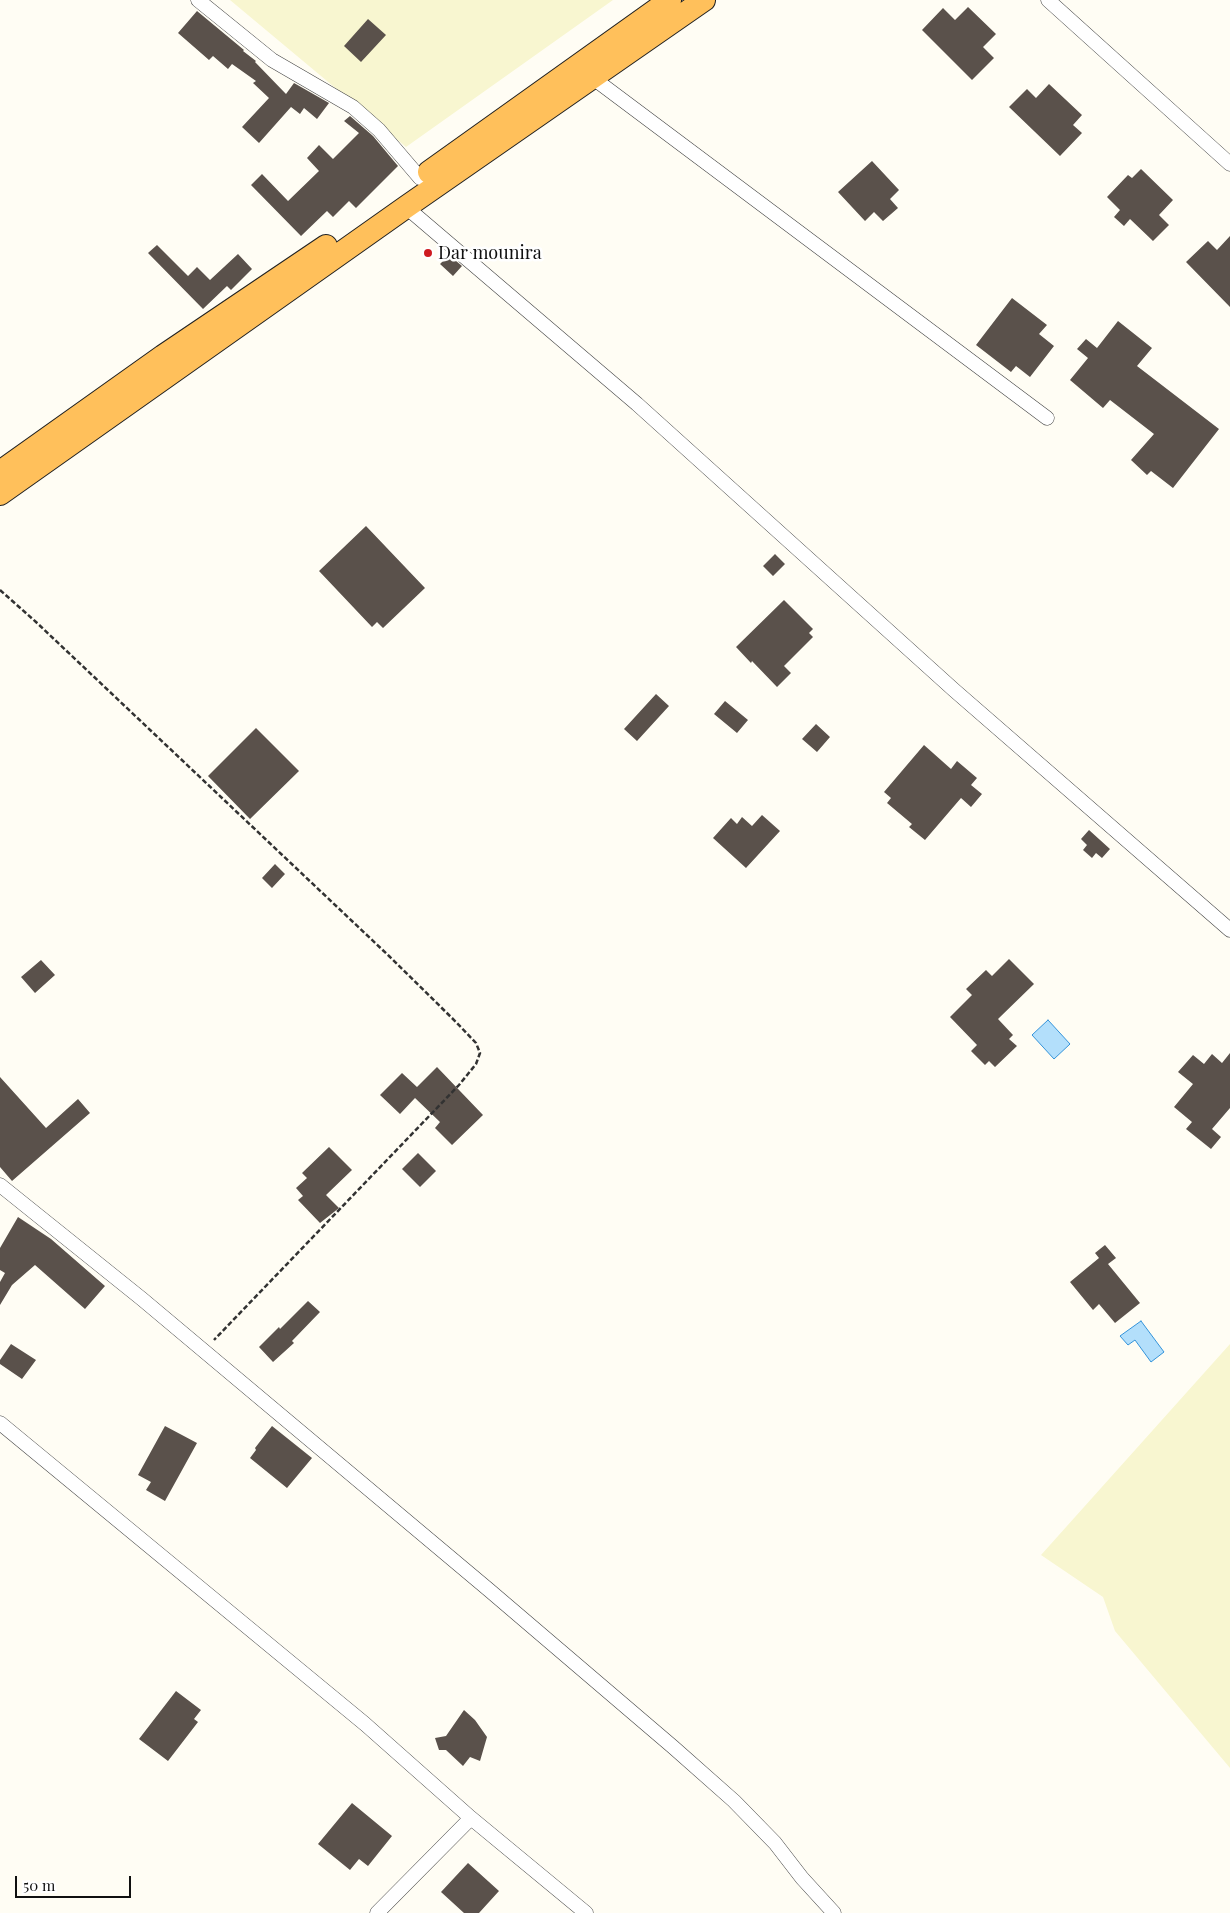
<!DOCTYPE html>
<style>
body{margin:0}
#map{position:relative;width:1230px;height:1913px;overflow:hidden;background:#fffdf4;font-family:"Playfair Display",serif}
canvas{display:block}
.scale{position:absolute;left:15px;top:1876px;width:116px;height:22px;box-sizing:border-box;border:2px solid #101010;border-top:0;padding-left:6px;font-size:15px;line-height:18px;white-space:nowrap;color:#101010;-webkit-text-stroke:4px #fff;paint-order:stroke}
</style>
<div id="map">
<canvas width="1230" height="1913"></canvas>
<div class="scale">50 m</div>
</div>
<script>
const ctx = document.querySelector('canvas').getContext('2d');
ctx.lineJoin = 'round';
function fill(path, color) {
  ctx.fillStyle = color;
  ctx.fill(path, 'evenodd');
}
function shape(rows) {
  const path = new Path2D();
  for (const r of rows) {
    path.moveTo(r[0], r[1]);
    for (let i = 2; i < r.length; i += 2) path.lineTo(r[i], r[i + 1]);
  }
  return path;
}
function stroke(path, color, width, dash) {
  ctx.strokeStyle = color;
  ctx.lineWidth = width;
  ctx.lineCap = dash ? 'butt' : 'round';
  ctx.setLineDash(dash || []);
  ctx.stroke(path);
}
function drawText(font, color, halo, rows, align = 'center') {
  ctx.font = font + ' "Playfair Display",serif';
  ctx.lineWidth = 5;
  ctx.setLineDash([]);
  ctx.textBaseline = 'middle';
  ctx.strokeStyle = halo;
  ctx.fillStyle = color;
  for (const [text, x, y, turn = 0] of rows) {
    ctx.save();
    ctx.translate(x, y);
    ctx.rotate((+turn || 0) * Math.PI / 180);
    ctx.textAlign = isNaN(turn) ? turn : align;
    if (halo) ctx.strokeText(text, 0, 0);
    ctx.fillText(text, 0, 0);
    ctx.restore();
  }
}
const farmland = shape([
 [230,0,613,0,406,147],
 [1230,1344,1230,1768,1115,1631,1103,1597,1041,1555]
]);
const water = shape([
 [1048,1020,1070,1044,1054,1059,1032,1035,1048,1020],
 [1141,1321,1164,1352,1151,1362,1135,1340,1128,1345,1120,1336,1141,1321]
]);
const building = shape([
 [968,7,996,34,983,47,994,58,972,80,922,30,943,8,955,20],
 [197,11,244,50,243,51,256,61,255,62,286,94,294,83,329,103,317,119,304,108,300,114,291,107,259,143,242,127,269,98,253,83,256,81,232,64,228,69,213,56,209,60,178,33],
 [368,19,386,35,361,62,344,46],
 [1049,84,1082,115,1073,125,1082,133,1060,156,1009,107,1027,89,1036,98],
 [350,116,373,136,398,166,356,208,349,201,333,217,327,211,301,236,251,185,262,174,288,201,319,171,307,158,319,145,333,159,359,133,344,121],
 [872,161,899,190,890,199,898,208,883,221,874,212,865,221,838,192],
 [1141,169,1173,200,1159,215,1169,225,1153,241,1130,219,1124,226,1114,217,1120,210,1107,197,1128,175,1132,178],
 [1230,236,1230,307,1186,262,1208,241,1217,250],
 [157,245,188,276,197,267,210,280,238,254,252,269,231,290,227,286,203,309,148,253],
 [449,255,462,266,453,276,440,264],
 [1012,298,1047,325,1039,334,1054,346,1030,377,1016,366,1011,372,976,345],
 [1118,321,1152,348,1137,366,1219,429,1173,488,1151,471,1147,475,1131,460,1154,434,1110,400,1103,408,1070,380,1088,358,1077,349,1086,339,1097,348],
 [366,526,425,588,383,628,377,622,372,627,319,571],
 [775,554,785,564,773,576,763,566],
 [784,600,813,629,809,633,813,637,784,666,791,673,777,687,752,661,751,663,736,647],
 [656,694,669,706,637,741,624,729],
 [725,701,748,720,737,733,714,714],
 [816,724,830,737,817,752,802,739],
 [256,728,299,771,250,819,208,776],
 [924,745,951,769,957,761,977,778,971,785,982,794,971,807,961,798,925,840,909,827,912,824,887,803,891,798,884,792],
 [762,815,780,831,746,868,713,838,731,818,737,824,742,817,752,826],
 [1089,830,1110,849,1102,858,1096,853,1092,858,1083,850,1087,845,1081,839],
 [275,864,285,874,272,888,262,878],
 [1009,959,1034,984,998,1019,1013,1035,1009,1039,1017,1046,995,1067,989,1061,985,1065,971,1051,977,1045,950,1017,972,995,966,989,986,970,992,976],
 [41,960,55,975,35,993,21,977],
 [1230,1053,1230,1108,1212,1129,1221,1137,1211,1149,1186,1129,1192,1122,1174,1107,1193,1084,1178,1072,1193,1055,1204,1064,1212,1054,1222,1063],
 [437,1067,483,1115,452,1145,435,1128,440,1122,415,1098,400,1114,380,1095,402,1073,417,1087],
 [0,1077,46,1128,78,1099,90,1113,12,1181,0,1167],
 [329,1147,352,1170,326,1195,339,1208,320,1223,298,1200,303,1196,296,1188,307,1178,302,1173],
 [418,1153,436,1171,420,1187,402,1169],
 [18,1217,51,1239,105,1286,85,1309,35,1265,12,1285,0,1305,0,1282,5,1273,0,1270,0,1248],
 [1105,1245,1116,1258,1108,1264,1140,1303,1115,1323,1099,1304,1093,1310,1070,1282,1099,1258,1095,1253],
 [308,1301,320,1312,292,1341,294,1343,273,1362,259,1347,279,1327,280,1329],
 [11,1344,36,1360,22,1379,0,1364,0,1360],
 [165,1426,197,1443,165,1501,146,1490,151,1482,138,1475],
 [272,1426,312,1458,287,1488,250,1458,256,1450,255,1448],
 [176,1691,201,1710,194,1719,198,1722,168,1761,139,1739],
 [464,1710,475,1720,487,1737,480,1761,470,1757,463,1766,446,1750,439,1750,435,1738,446,1736],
 [352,1803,392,1836,368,1866,359,1859,350,1870,318,1844],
 [468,1863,499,1891,479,1913,464,1913,441,1892]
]);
const path = shape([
 [0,590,36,622,389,956,456,1022,476,1043,480,1053,476,1064,459,1085,214,1340]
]);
const minor = shape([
 [198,0,272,60,353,107,379,130,420,178],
 [1048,0,1230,164],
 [593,78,1047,418],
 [406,207,637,404,954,690,1230,930],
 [0,1185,142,1299,489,1590,673,1747,734,1801,775,1843,802,1878,834,1913],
 [0,1423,365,1724,471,1818,586,1913],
 [377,1913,471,1818]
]);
const trunk = shape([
 [429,172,670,0],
 [0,472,163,356,326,246],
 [0,494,406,207,704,0]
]);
const markers = [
 [428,253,5,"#ce1b20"]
];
const poiNames = [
 ["Dar mounira",438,253]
];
fill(farmland, '#f8f6d0');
fill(water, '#b3dffb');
stroke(water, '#3493d9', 1);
fill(building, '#5a514b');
stroke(minor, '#434343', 15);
stroke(trunk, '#212121', 24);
stroke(path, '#323232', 2.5, [5, 2.5]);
stroke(minor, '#fff', 14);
stroke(trunk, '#ffc05b', 22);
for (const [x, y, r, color] of markers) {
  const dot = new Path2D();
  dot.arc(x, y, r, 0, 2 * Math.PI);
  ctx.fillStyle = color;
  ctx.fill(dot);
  stroke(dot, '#fff', 2);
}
drawText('18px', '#101010', '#fff', poiNames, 'left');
</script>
